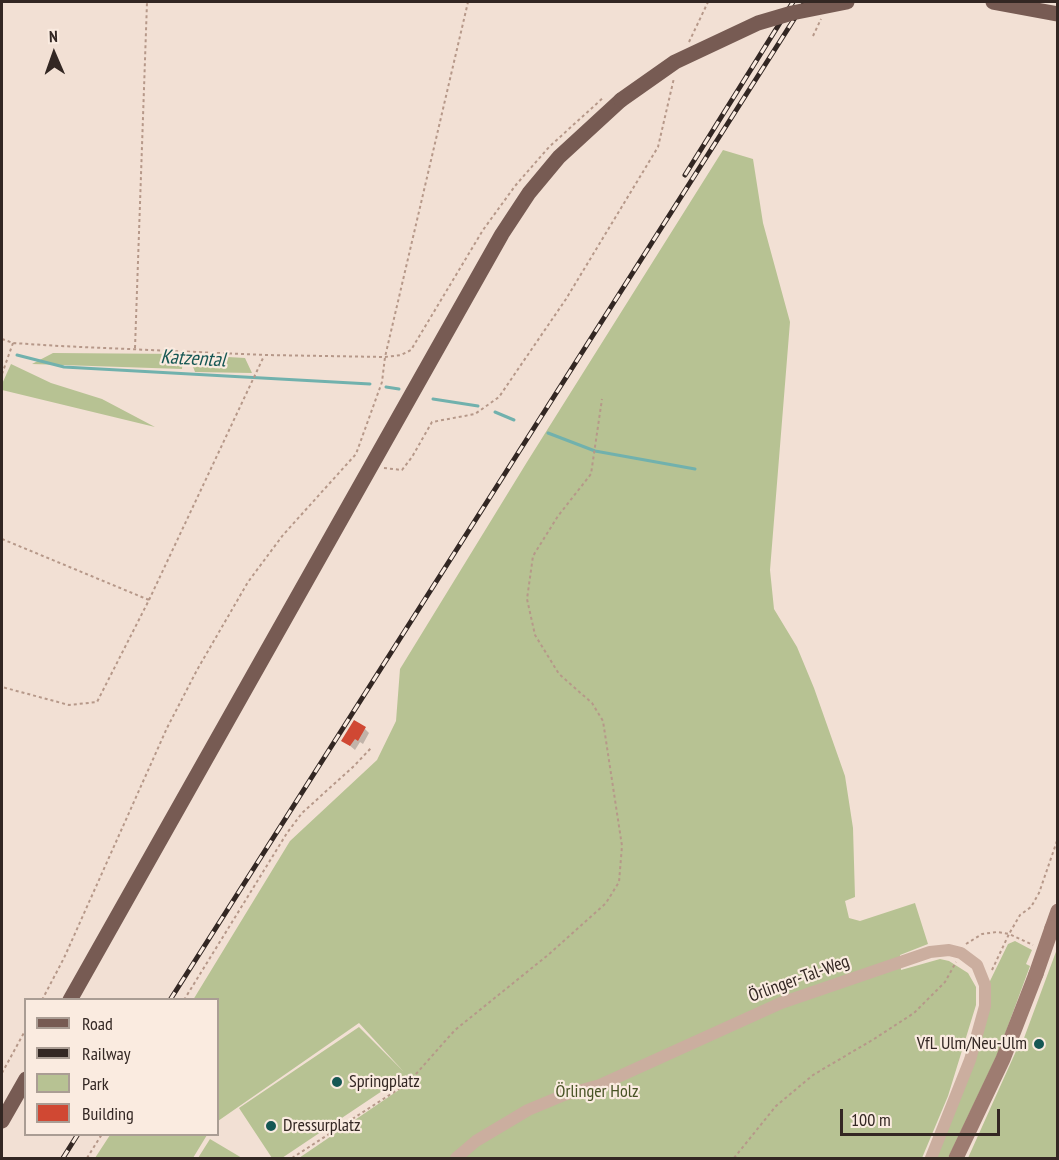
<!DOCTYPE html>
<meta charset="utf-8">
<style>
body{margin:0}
#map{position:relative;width:1059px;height:1160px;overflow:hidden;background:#f2e0d4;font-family:"PT Sans Narrow",sans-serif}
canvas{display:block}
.frame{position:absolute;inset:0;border:3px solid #332723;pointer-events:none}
.legend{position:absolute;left:24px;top:998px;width:195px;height:138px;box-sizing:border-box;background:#faebe0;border:2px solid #aa9d94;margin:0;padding:8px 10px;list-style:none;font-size:18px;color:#332723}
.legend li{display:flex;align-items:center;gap:12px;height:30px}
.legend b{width:30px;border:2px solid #aa9d94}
.north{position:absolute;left:24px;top:24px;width:60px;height:60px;-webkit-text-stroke:4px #faebe0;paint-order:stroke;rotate:358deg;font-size:16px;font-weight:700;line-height:24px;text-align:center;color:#332723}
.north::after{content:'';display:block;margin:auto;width:21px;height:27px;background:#332723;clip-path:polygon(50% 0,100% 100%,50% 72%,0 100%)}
.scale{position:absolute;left:840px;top:1109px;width:160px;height:27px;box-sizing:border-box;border:3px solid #332723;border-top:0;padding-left:8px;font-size:18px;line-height:21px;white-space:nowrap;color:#332723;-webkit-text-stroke:4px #faebe0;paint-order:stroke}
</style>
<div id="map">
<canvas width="1059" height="1160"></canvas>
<div class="frame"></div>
<ul class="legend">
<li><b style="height:8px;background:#775b53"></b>Road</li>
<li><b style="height:8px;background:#332723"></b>Railway</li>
<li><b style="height:16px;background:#b7c293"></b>Park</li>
<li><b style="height:16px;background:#d04833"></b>Building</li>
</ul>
<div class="north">N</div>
<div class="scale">100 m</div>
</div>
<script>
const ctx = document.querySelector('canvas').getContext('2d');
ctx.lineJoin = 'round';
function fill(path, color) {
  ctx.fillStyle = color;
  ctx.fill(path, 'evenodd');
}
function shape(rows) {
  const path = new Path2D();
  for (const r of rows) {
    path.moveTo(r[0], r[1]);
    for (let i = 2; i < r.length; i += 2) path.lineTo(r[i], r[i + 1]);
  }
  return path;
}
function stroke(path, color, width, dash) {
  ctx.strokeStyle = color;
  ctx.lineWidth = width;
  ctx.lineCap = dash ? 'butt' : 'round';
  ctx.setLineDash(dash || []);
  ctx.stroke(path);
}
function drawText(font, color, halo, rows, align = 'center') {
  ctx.font = font + ' "PT Sans Narrow",sans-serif';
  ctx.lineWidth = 4.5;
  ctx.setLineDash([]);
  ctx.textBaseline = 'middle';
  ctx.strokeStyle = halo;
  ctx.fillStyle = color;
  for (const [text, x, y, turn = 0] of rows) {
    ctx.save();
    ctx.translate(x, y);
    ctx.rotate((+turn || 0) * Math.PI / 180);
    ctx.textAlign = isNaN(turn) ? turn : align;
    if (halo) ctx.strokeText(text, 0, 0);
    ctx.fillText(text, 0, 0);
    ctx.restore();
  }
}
const green = shape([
 [723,150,753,159,763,223,790,322,770,570,774,609,797,647,814,688,845,776,853,828,855,897,845,901,849,918,860,921,915,903,928,944,900,955,901,970,940,959,949,961,968,973,976,987,976,1005,948,1096,922,1158,299,1158,412,1081,406,1075,282,1158,272,1158,239,1108,359,1027,404,1072,359,1023,218,1121,218,1000,193,1000,290,841,377,760,396,721,400,669,527,462],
 [53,353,183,354,182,369,32,364],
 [193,355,245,358,252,373,195,372,192,364],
 [11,364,51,383,102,399,155,427,2,390,2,384],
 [1015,941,1032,950,1026,964,1030,966,998,1053,948,1158,935,1158,990,981,1008,944],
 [1057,949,1057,1158,968,1158,1021,1040,1024,1038],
 [110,1135,110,1134,207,1135,193,1158,95,1158],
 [210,1139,242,1158,198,1158]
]);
const shadow = shape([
 [365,729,369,733,363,744,360,742,355,750,343,740]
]);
const stream = shape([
 [17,355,64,367,370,384],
 [386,387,399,389],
 [433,399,478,406],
 [495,412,514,420],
 [548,433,595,451,695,469]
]);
const building = shape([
 [354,720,366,727,358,741,355,739,350,746,341,741]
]);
const path = shape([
 [813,36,821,19],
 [689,42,708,2],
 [2,339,13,343,59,346,265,355,385,357,401,355,411,350,483,230,515,186,549,147,604,97],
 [135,348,147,2],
 [2,374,13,343],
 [384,468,402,470,412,457,432,422,475,414,499,397,566,299,658,147,674,78],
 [2,539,149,600,97,702,69,705,2,687],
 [149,600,264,356],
 [966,944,982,934,997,932,1009,934,1020,915,1031,907,1039,893,1058,838],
 [992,970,1009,934,1033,945],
 [42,1000,64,958,167,728,197,670,248,582,283,535,356,454,382,382,385,357,468,2],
 [184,1000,287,833,302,813,354,766,371,748],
 [2,1073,26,1029],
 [87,1158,102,1134],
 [292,1158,408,1083,455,1030,548,955,606,903,619,882,622,846,603,721,592,703,559,674,535,635,527,599,533,556,558,516,591,474,602,399],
 [734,1158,776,1106,813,1075,874,1039,914,1013,945,982,956,962]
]);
const minor = shape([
 [456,1158,476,1141,528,1110,564,1095,600,1085,781,1003,930,952,949,950,961,953,977,965,985,985,985,1006,970,1060,931,1158]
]);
const secondary = shape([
 [1052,928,1058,911],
 [956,1158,1003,1059,1036,974]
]);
const primary = shape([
 [993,2,1058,14],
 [70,1000,502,234,529,193,559,157,621,100],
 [2,1121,26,1079]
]);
const rail = shape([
 [685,175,793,2],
 [170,1000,805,2],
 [63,1158,78,1134]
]);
const secondaryBridge = shape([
 [1036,974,1052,928]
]);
const primaryBridge = shape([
 [621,100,675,62,758,23,792,13,847,2]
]);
const markers = [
 [1039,1044,6,"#165754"],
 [337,1082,6,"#165754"],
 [271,1126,6,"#165754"]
];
const streetNames = [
 ["Örlinger-Tal-Weg",799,979,-20]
];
const poiNames = [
 ["VfL Ulm/Neu-Ulm",1027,1044,"right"],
 ["Springplatz",349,1082],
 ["Dressurplatz",283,1126]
];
const parkNames = [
 ["Örlinger Holz",597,1092]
];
const waterNames = [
 ["Katzental",193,359,3]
];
fill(green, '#b7c293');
fill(shadow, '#0003');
stroke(stream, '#71b1ad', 3);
fill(building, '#d04833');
stroke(path, '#b69889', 2, [3, 3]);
stroke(minor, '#cbae9f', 12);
stroke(secondary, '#9e7c71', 15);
stroke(primary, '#775b53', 15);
stroke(rail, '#332723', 5);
stroke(rail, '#faebe0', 3, [9]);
stroke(secondaryBridge, '#9e7c71', 15);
stroke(primaryBridge, '#775b53', 15);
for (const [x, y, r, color] of markers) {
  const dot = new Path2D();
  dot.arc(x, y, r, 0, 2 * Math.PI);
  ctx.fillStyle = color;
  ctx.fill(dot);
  stroke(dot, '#faebe0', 2);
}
drawText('18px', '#332723', '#faebe0', streetNames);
drawText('18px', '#332723', '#faebe0', poiNames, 'left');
drawText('18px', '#485325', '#faebe0', parkNames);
drawText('italic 20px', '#165754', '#faebe0', waterNames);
</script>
